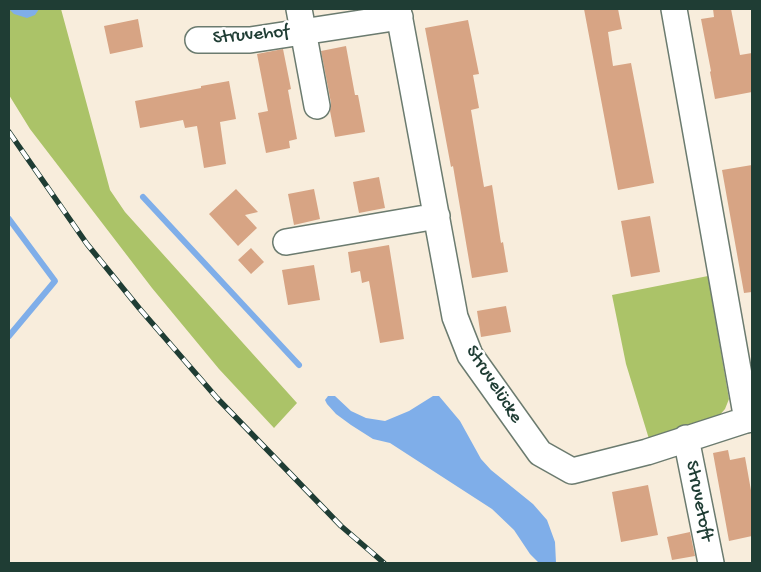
<!DOCTYPE html>
<meta charset="utf-8">
<style>
body{margin:0}
#map{position:relative;width:761px;height:572px;overflow:hidden;background:#f8eddc;font-family:"Gochi Hand",sans-serif}
canvas{display:block}
.frame{position:absolute;inset:0;border:10px solid #1f3d34;pointer-events:none}
</style>
<div id="map">
<canvas width="761" height="572"></canvas>
<div class="frame"></div>
</div>
<script>
const ctx = document.querySelector('canvas').getContext('2d');
ctx.lineJoin = 'round';
function fill(path, color) {
  ctx.fillStyle = color;
  ctx.fill(path, 'evenodd');
}
function shape(rows) {
  const path = new Path2D();
  for (const r of rows) {
    path.moveTo(r[0], r[1]);
    for (let i = 2; i < r.length; i += 2) path.lineTo(r[i], r[i + 1]);
  }
  return path;
}
function stroke(path, color, width, dash) {
  ctx.strokeStyle = color;
  ctx.lineWidth = width;
  ctx.lineCap = dash ? 'butt' : 'round';
  ctx.setLineDash(dash || []);
  ctx.stroke(path);
}
function drawText(font, color, halo, rows, align = 'center') {
  ctx.font = font + ' "Gochi Hand",sans-serif';
  ctx.lineWidth = 5;
  ctx.setLineDash([]);
  ctx.textBaseline = 'middle';
  ctx.strokeStyle = halo;
  ctx.fillStyle = color;
  for (const [text, x, y, turn = 0] of rows) {
    ctx.save();
    ctx.translate(x, y);
    ctx.rotate((+turn || 0) * Math.PI / 180);
    ctx.textAlign = isNaN(turn) ? turn : align;
    if (halo) ctx.strokeText(text, 0, 0);
    ctx.fillText(text, 0, 0);
    ctx.restore();
  }
}
const green = shape([
 [9,9,61,9,110,190,125,212,297,403,274,428,219,369,152,288,30,129,9,95],
 [708,276,729,399,725,409,718,417,649,439,626,364,612,295]
]);
const water = shape([
 [9,9,39,9,35,15,27,18,14,14],
 [328,396,335,396,351,411,366,418,385,421,409,411,433,396,439,396,460,421,481,459,491,470,533,504,547,520,555,542,556,563,539,563,530,554,514,530,492,509,390,443,373,439,351,425,336,414,327,404,325,400]
]);
const stream = shape([
 [143,197,299,365],
 [9,219,55,281,9,336]
]);
const building = shape([
 [584,9,618,9,622,29,608,32,613,66,631,63,654,183,618,190],
 [713,9,731,9,740,55,752,53,752,92,715,99,710,72,711,71,701,19,714,17],
 [138,19,143,47,110,54,104,26],
 [468,20,479,74,473,75,479,108,471,110,484,187,492,185,501,243,503,242,508,272,472,278,453,166,451,167,425,28],
 [346,46,355,95,358,95,365,132,335,137,330,111,331,103,321,51],
 [283,49,291,89,288,90,297,139,289,141,290,148,266,153,258,113,268,111,257,54],
 [229,81,236,119,220,122,226,164,204,168,197,126,185,128,183,120,140,128,135,101,201,88,201,86],
 [752,165,752,292,744,293,722,170],
 [379,177,385,208,359,213,353,182],
 [236,189,258,212,245,215,257,228,238,246,209,214],
 [314,189,320,219,294,225,288,194],
 [650,216,660,272,631,277,621,221],
 [389,245,404,339,380,343,369,281,362,283,360,271,351,273,348,252],
 [251,248,264,262,251,274,238,260],
 [314,265,320,300,288,305,282,270],
 [506,306,511,332,481,337,477,311],
 [728,450,730,460,745,457,752,496,752,536,729,541,713,453],
 [648,485,658,535,621,542,612,492],
 [690,532,695,556,672,560,667,537]
]);
const minor = shape([
 [299,9,317,106],
 [398,9,455,317,470,355,540,453,572,471,647,452,752,418],
 [674,9,747,420],
 [198,40,250,40,400,17],
 [286,242,437,216],
 [686,438,711,563]
]);
const rail = shape([
 [9,132,87,244,139,308,217,398,341,526,384,563]
]);
const streetNames = [
 ["Struvehof",251,36,-5],
 ["Struvelücke",493,385,57],
 ["Struvetoft",698,501,79]
];
fill(green, '#abc368');
fill(water, '#7faee9');
stroke(stream, '#7faee9', 6);
fill(building, '#d7a484');
stroke(minor, '#6b7b6f', 28);
stroke(minor, '#fff', 25);
stroke(rail, '#1f3d34', 5.5);
stroke(rail, '#fff', 4, [11]);
drawText('19px', '#1f3d34', '#fff', streetNames);
</script>
